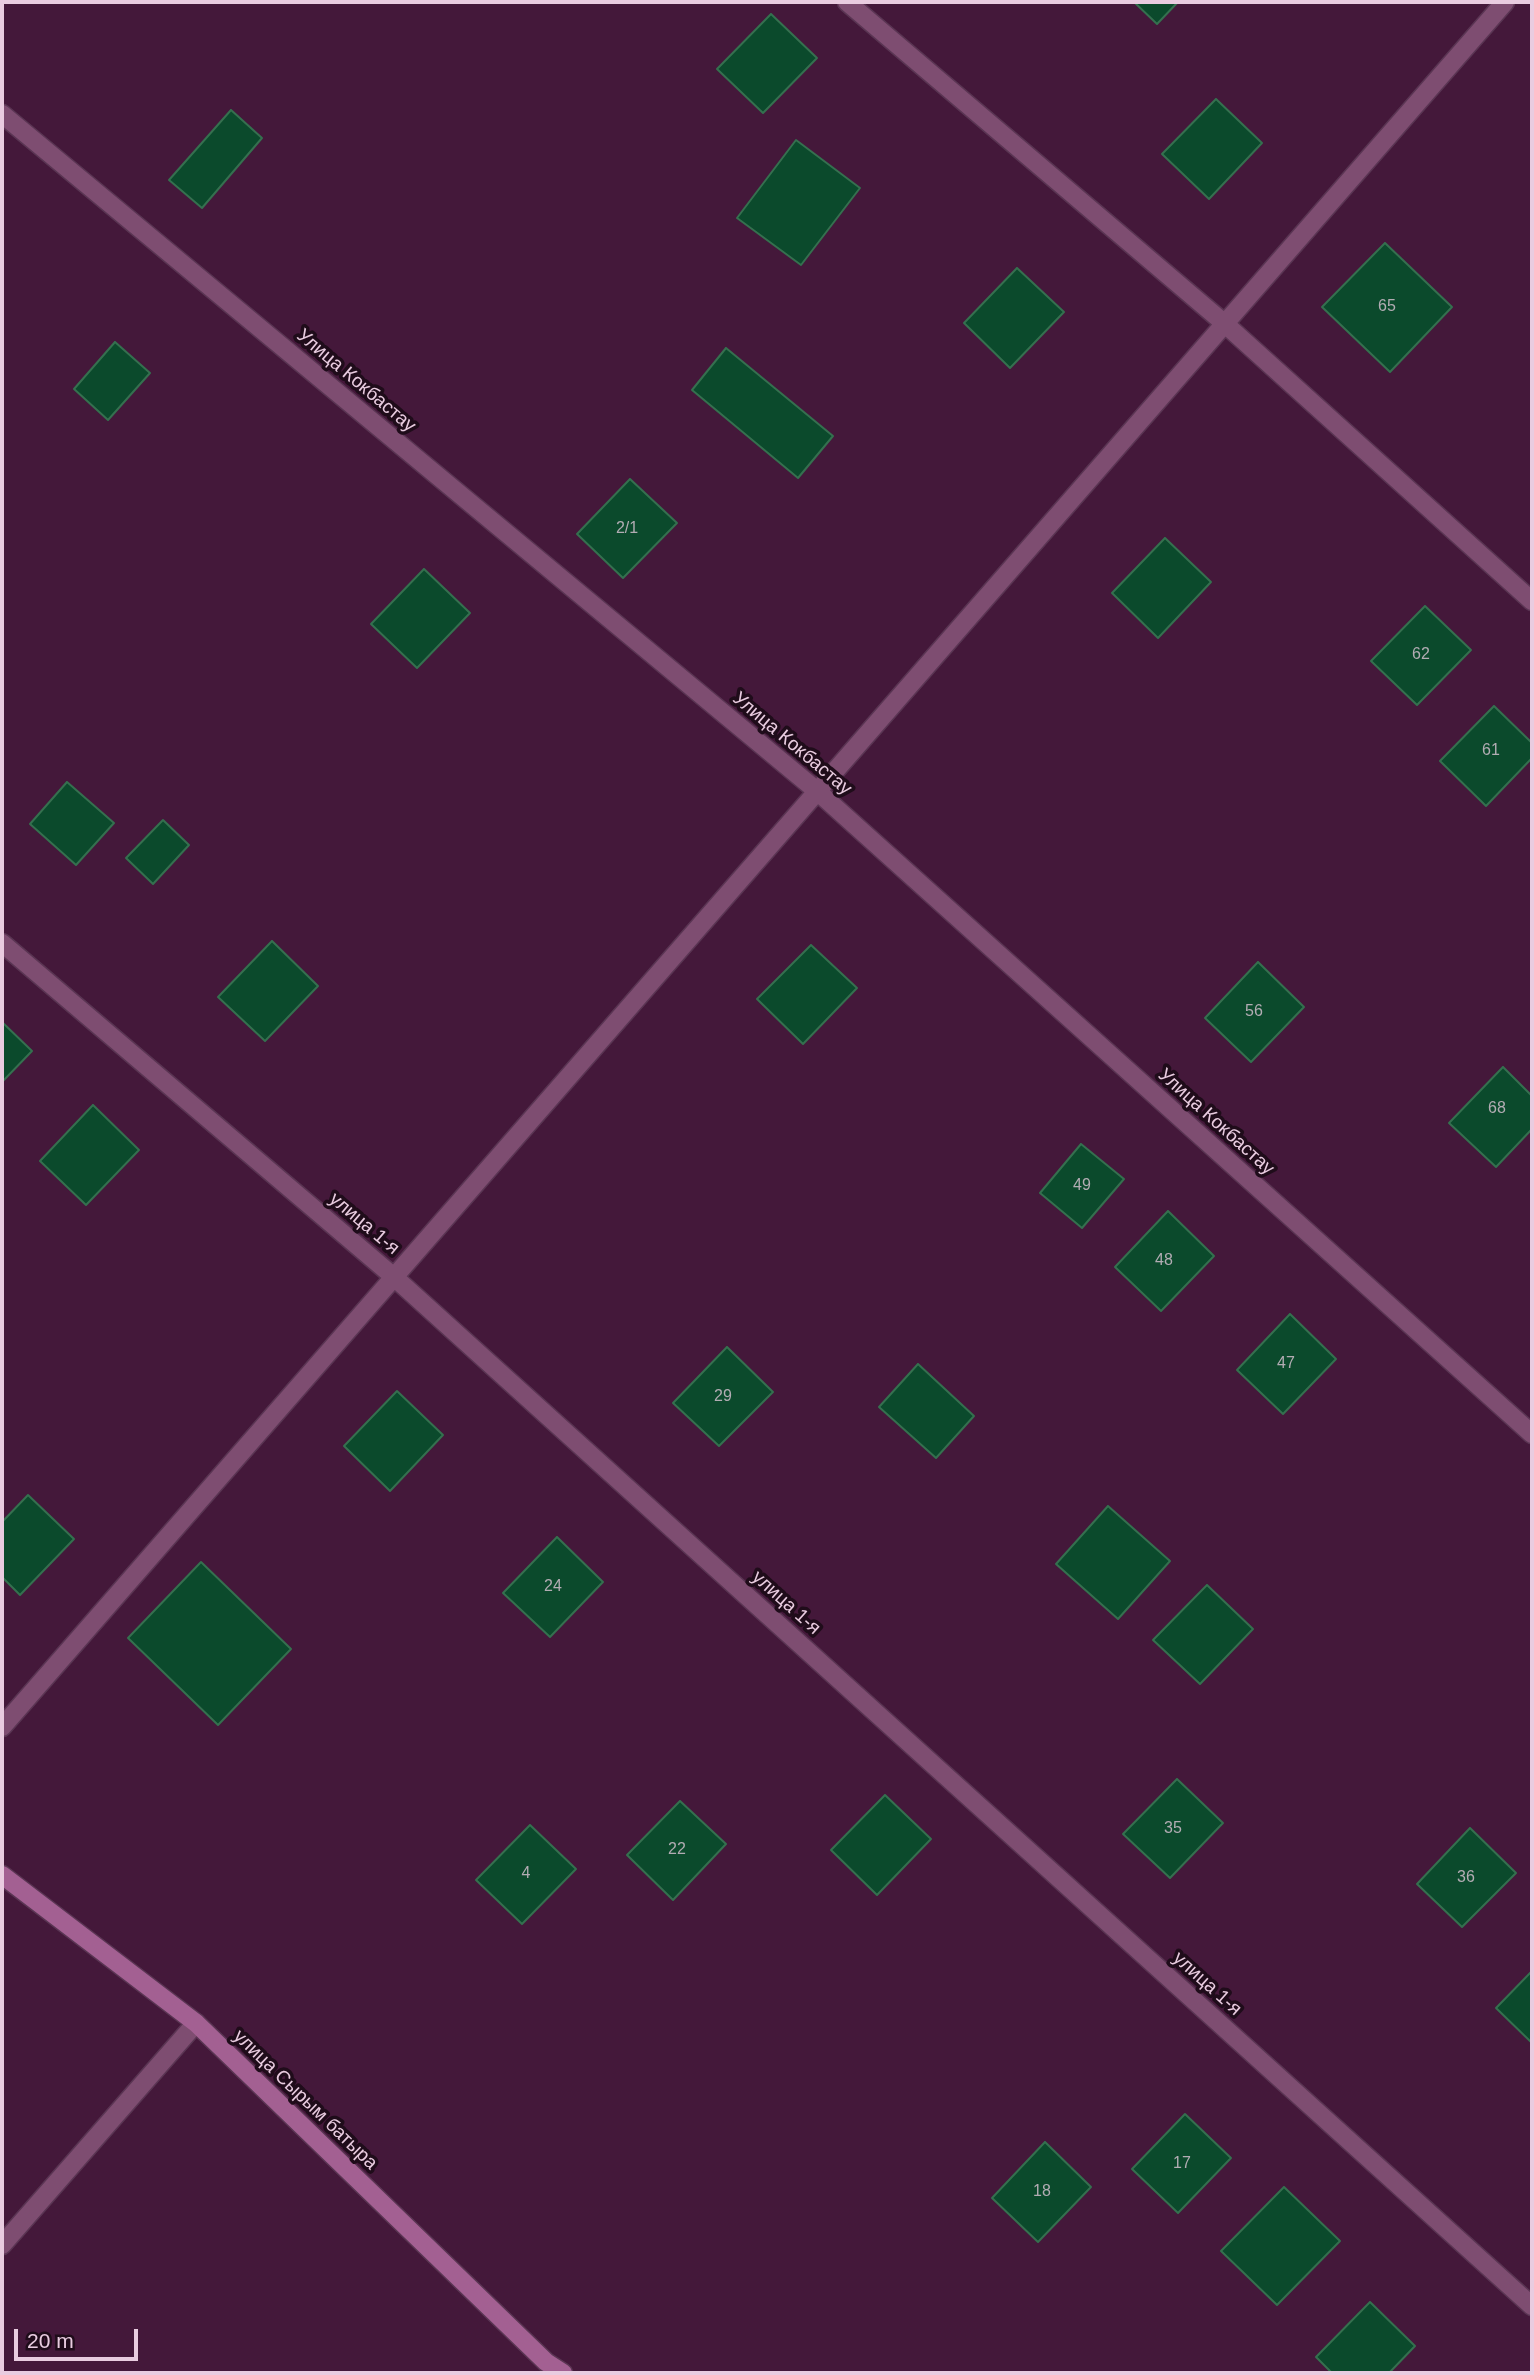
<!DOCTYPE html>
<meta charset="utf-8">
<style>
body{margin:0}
#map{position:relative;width:1534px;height:2375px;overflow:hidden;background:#44183a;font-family:Helvetica,sans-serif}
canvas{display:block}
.frame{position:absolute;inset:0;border:4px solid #e9cce0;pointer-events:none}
.scale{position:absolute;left:14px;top:2329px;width:124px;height:32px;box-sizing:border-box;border:4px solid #e9cce0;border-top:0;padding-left:9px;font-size:21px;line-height:24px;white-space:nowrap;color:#e9cce0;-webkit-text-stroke:5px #1f0c1a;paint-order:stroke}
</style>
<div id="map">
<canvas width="1534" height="2375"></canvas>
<div class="frame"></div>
<div class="scale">20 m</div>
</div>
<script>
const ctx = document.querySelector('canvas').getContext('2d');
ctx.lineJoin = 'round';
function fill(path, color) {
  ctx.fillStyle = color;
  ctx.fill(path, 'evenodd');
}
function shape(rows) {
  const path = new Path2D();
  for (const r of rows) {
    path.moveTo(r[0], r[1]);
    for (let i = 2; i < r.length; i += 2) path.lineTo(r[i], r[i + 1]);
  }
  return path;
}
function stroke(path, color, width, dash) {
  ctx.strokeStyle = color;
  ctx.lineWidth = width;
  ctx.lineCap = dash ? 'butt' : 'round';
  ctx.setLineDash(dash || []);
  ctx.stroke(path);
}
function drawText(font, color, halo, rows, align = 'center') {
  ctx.font = font + ' Helvetica,sans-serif';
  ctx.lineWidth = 7;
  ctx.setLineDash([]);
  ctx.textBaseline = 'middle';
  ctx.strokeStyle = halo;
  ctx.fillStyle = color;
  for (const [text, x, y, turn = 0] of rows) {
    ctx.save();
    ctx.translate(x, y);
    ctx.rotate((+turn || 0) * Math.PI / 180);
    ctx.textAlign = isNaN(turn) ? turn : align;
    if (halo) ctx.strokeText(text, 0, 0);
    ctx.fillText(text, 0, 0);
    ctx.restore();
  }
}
const building = shape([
 [1134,2,1178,2,1157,24,1134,2],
 [771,14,817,58,763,113,717,69,771,14],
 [1216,99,1262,143,1209,199,1162,154,1216,99],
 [231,110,262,138,202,208,169,180,231,110],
 [796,140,860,188,801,265,737,218,796,140],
 [1385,243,1452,307,1390,372,1322,307,1385,243],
 [1017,268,1064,312,1010,368,964,323,1017,268],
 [115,342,150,373,108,420,74,389,115,342],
 [726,348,833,436,798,478,692,390,726,348],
 [630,479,677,523,623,578,577,534,630,479],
 [1165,538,1211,582,1158,638,1112,593,1165,538],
 [424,569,470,613,417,668,371,624,424,569],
 [1425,606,1471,650,1417,705,1371,661,1425,606],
 [1494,706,1532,743,1532,758,1486,806,1440,761,1494,706],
 [67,782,114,823,76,865,30,824,67,782],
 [163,820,189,845,153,884,126,858,163,820],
 [272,941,318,986,265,1041,218,997,272,941],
 [811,945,857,988,803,1044,757,999,811,945],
 [1258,962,1304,1007,1251,1062,1205,1018,1258,962],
 [2,1022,32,1051,2,1082,2,1022],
 [1503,1067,1532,1096,1532,1129,1496,1167,1449,1123,1503,1067],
 [93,1105,139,1150,86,1205,40,1161,93,1105],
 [1081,1144,1124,1179,1082,1228,1040,1193,1081,1144],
 [1168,1211,1214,1256,1161,1311,1115,1267,1168,1211],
 [1290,1314,1336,1359,1283,1414,1237,1370,1290,1314],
 [727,1347,773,1392,719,1446,673,1403,727,1347],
 [918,1364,974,1416,936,1458,879,1407,918,1364],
 [397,1391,443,1435,390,1491,344,1446,397,1391],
 [28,1495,74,1539,20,1595,2,1577,2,1522,28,1495],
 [1108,1506,1170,1561,1118,1619,1056,1564,1108,1506],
 [557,1537,603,1582,550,1637,503,1593,557,1537],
 [201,1562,291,1649,218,1725,128,1638,201,1562],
 [1207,1585,1253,1629,1200,1684,1153,1640,1207,1585],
 [1177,1779,1223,1823,1170,1878,1123,1834,1177,1779],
 [885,1795,931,1839,877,1895,831,1850,885,1795],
 [680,1801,726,1844,673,1900,627,1855,680,1801],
 [530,1825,576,1869,522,1924,476,1880,530,1825],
 [1470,1828,1516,1873,1462,1927,1417,1884,1470,1828],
 [1532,1971,1532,2043,1496,2008,1532,1971],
 [1185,2114,1231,2158,1178,2213,1132,2169,1185,2114],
 [1045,2142,1091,2187,1038,2242,992,2198,1045,2142],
 [1284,2187,1340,2241,1277,2305,1221,2251,1284,2187],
 [1370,2302,1415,2346,1389,2373,1332,2373,1316,2357,1370,2302]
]);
const street = shape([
 [847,2,1224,323,1532,601],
 [2,114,817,791,1532,1434],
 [2,943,394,1277,1532,2306],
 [2,1727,1505,2],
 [2,2245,196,2023]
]);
const secondary = shape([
 [2,1875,196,2023,546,2362,563,2373]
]);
const numberNames = [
 ["65",1387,307],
 ["2/1",627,529],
 ["62",1421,655],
 ["61",1491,751],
 ["56",1254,1012],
 ["68",1497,1109],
 ["49",1082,1186],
 ["48",1164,1261],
 ["47",1286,1364],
 ["29",723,1397],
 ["24",553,1587],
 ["35",1173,1829],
 ["22",677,1850],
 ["4",526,1874],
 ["36",1466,1878],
 ["17",1182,2164],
 ["18",1042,2192]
];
const streetNames = [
 ["Улица Кокбастау",356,381,40],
 ["Улица Кокбастау",792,744,40],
 ["Улица Кокбастау",1216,1122,42],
 ["улица 1-я",364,1224,40],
 ["улица 1-я",786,1603,42],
 ["улица 1-я",1207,1984,42],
 ["улица Сырым батыра",305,2100,44]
];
fill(building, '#0b4a2c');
stroke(building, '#35704f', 2);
stroke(street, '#5a3553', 21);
stroke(secondary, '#5a3553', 21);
stroke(street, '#7e4d71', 18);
stroke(secondary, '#a36092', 18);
drawText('16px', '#b2acb3', null, numberNames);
drawText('19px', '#e9cce0', '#1f0c1a', streetNames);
</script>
